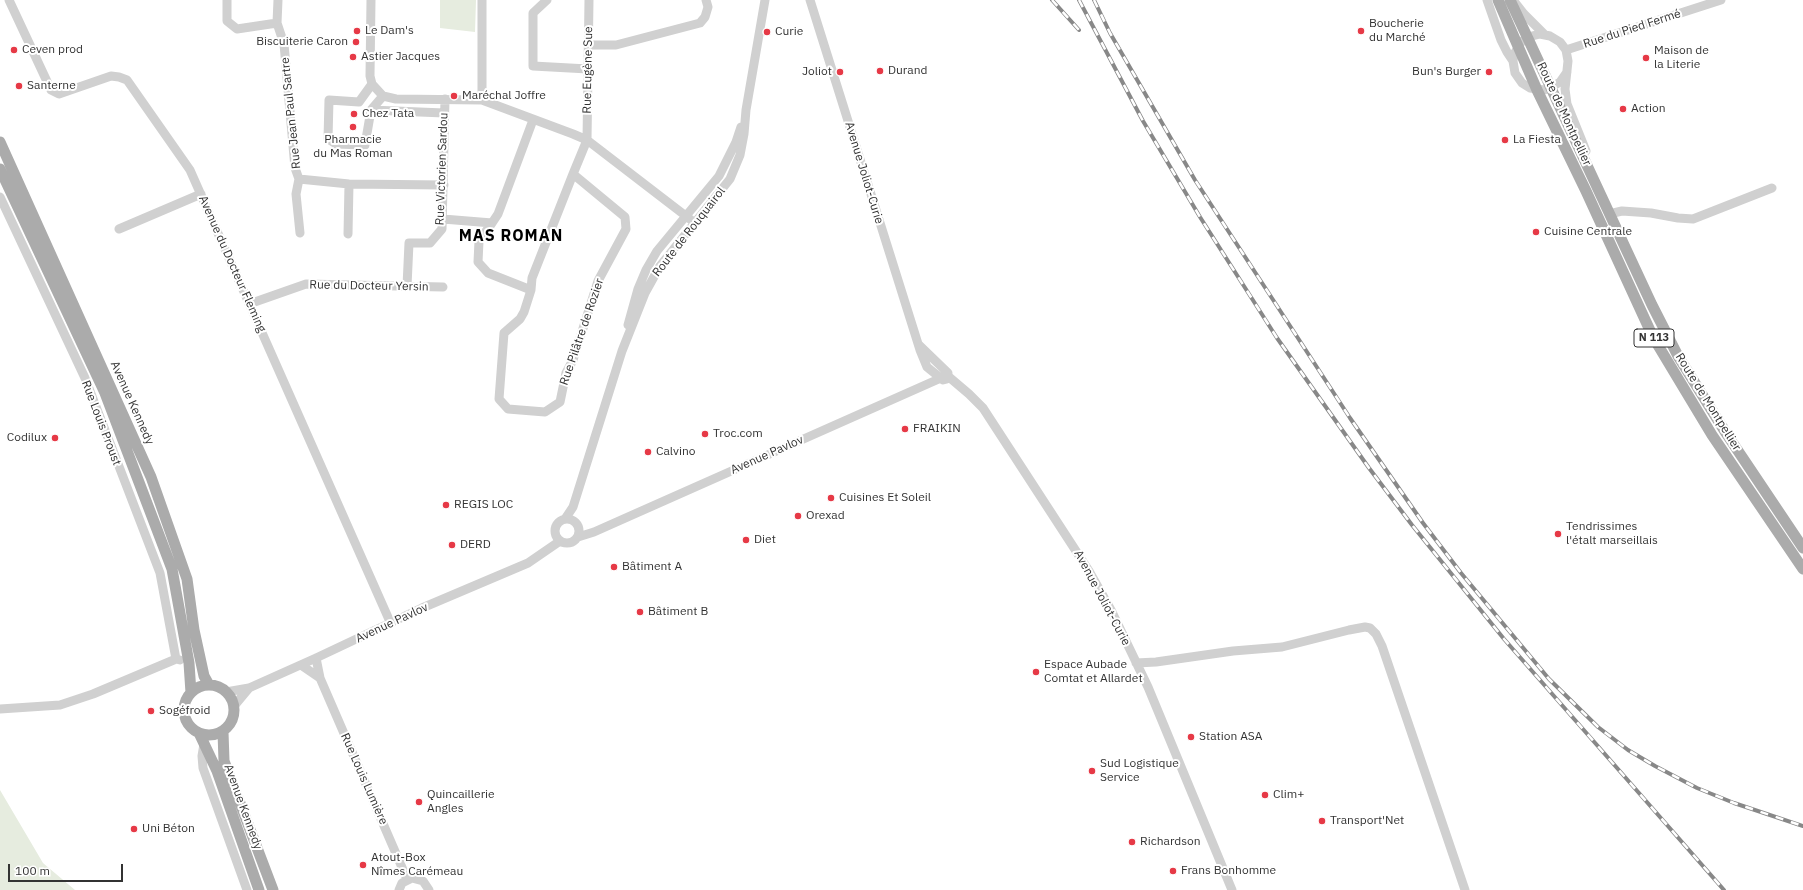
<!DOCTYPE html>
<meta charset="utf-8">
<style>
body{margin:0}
#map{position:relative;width:1803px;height:890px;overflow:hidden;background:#fff;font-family:"IBM Plex Sans",sans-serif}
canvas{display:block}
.scale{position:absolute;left:8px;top:864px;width:115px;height:18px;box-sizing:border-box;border:2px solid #333;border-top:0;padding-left:5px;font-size:12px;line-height:14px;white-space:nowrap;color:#333;-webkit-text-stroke:3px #fff;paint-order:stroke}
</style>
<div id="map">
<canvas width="1803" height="890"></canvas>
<div class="scale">100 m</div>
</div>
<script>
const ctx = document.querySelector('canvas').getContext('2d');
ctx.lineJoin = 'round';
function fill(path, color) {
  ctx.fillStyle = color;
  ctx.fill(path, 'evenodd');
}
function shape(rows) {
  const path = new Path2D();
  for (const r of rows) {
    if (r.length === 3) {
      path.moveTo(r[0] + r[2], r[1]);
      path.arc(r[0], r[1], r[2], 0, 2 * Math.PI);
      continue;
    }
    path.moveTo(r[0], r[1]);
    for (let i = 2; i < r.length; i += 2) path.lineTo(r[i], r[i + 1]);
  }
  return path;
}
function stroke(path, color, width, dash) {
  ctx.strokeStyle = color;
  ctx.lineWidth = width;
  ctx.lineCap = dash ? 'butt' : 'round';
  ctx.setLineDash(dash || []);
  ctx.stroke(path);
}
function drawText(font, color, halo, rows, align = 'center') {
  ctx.font = font + ' "IBM Plex Sans",sans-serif';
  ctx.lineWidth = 4;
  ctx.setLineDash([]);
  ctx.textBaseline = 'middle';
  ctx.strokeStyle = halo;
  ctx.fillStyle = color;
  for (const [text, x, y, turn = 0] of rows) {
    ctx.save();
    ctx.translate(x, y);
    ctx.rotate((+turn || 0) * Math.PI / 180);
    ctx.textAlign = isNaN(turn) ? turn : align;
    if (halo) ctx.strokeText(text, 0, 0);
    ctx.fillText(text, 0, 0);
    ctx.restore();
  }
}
const green = shape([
 [440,0,476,0,475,32,440,28],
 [0,790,43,863,75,890,0,890]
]);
const minor = shape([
 [9,0,51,90,59,94,111,76,119,77,127,80,190,170,391,624],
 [227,0,227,21,237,29,277,23],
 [278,0,277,23,284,44,295,168,299,179,349,184,444,185],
 [371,0,370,76,372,84,383,96,396,99,482,100,573,134,587,140,695,223],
 [547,0,533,13,533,66,588,69],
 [810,0,920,350,927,367,943,380,947,379,948,373,919,345],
 [1487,0,1501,40,1507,52,1513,61],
 [1513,0,1524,14,1545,35],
 [589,45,616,45,700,23,705,17,708,7,706,0],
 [1566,50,1721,0],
 [1567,72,1560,82,1550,88,1544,90,1530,88,1522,83,1515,73,1513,61,1514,54,1522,41,1532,36,1540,34,1550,36,1560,42,1566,50,1568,61,1565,89,1567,104,1586,151],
 [372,84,359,102,329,100,328,139,336,144,365,145,371,110,383,96],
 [482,100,482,0],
 [371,110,444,113],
 [573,174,625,217,626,229,598,281,573,360,566,373,560,402,545,412,508,409,499,399,504,333,520,319,524,312,531,290,532,278,573,174,587,140,589,0],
 [299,179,296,194,300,233],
 [0,197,85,378,160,573,176,659],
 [1609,214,1622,211,1651,213,1678,218,1693,219,1772,188],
 [443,219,492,223,498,214,533,120],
 [492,223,479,241,478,262,488,273,531,290],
 [119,229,201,194],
 [348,234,349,184],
 [407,286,409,243,430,243,442,229,445,99],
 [249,304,306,284,443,287],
 [628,325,638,289,646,270,657,251,719,176,736,142,741,127],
 [949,377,969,394,983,408,1089,571,1111,610,1148,687,1232,890],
 [565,519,573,507,622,351,645,293,660,266,730,179,740,155,744,134,746,110,765,0],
 [567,531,12],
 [578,537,594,532,630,516,941,378],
 [316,658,320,678,407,879],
 [1136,663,1156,662,1233,651,1282,647,1349,630,1365,627,1370,628,1376,634,1382,646,1465,890],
 [301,665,320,678],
 [226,692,249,688,316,658,422,608,528,563,560,541],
 [234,706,249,688],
 [0,709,60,705,93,694,176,659,180,660],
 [204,744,202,756,203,768,247,890],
 [399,890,402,883,412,878,423,881,429,890]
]);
const major = shape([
 [1498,0,1537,90,1586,191,1653,337,1712,435,1803,569],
 [1510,0,1652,305,1678,356,1726,433,1803,548],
 [0,142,151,477,187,579,194,630,204,676,209,685],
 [0,169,105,393,172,569,189,663,191,693],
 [209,710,25],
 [223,732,224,761,273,890],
 [199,733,217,771,259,890]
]);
const rail = shape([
 [1052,0,1079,30],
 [1079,0,1143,121,1200,217,1277,338,1369,468,1412,525,1504,639,1724,890],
 [1094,0,1110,33,1195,180,1350,418,1423,523,1461,573,1549,679,1598,727,1628,750,1655,766,1697,788,1734,803,1803,826]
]);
const markers = [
 [357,31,4,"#e63946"],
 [1361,31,4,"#e63946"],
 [767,32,4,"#e63946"],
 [356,42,4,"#e63946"],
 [14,50,4,"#e63946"],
 [353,57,4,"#e63946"],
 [1646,58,4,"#e63946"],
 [880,71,4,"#e63946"],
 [840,72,4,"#e63946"],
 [1489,72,4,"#e63946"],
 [19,86,4,"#e63946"],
 [454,96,4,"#e63946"],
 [1623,109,4,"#e63946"],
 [354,114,4,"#e63946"],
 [353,127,4,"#e63946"],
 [1505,140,4,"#e63946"],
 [1536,232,4,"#e63946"],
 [905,429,4,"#e63946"],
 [705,434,4,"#e63946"],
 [55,438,4,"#e63946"],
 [648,452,4,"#e63946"],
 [831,498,4,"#e63946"],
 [446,505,4,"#e63946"],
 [798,516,4,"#e63946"],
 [1558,534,4,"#e63946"],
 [746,540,4,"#e63946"],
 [452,545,4,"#e63946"],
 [614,567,4,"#e63946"],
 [640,612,4,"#e63946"],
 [1036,672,4,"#e63946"],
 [151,711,4,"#e63946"],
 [1191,737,4,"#e63946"],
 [1092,771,4,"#e63946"],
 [1265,795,4,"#e63946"],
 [419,802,4,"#e63946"],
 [1322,821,4,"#e63946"],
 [134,829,4,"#e63946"],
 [1132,842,4,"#e63946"],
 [363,865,4,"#e63946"],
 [1173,871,4,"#e63946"]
];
const shields = [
 [1654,338,40]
];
const shieldNames = [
 ["N 113",1654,338]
];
const poiNames = [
 ["Boucherie",1369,24],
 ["du Marché",1369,38],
 ["Le Dam's",365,31],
 ["Curie",775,32],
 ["Biscuiterie Caron",348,42,"right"],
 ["Ceven prod",22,50],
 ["Maison de",1654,51],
 ["la Literie",1654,65],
 ["Astier Jacques",361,57],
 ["Durand",888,71],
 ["Joliot",832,72,"right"],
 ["Bun's Burger",1481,72,"right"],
 ["Santerne",27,86],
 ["Maréchal Joffre",462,96],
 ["Action",1631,109],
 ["Chez Tata",362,114],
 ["Pharmacie",353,140,"center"],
 ["du Mas Roman",353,154,"center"],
 ["La Fiesta",1513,140],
 ["Cuisine Centrale",1544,232],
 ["FRAIKIN",913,429],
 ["Troc.com",713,434],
 ["Codilux",47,438,"right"],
 ["Calvino",656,452],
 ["Cuisines Et Soleil",839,498],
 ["REGIS LOC",454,505],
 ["Orexad",806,516],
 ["Tendrissimes",1566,527],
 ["l'étalt marseillais",1566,541],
 ["Diet",754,540],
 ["DERD",460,545],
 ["Bâtiment A",622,567],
 ["Bâtiment B",648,612],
 ["Espace Aubade",1044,665],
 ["Comtat et Allardet",1044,679],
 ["Sogéfroid",159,711],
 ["Station ASA",1199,737],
 ["Sud Logistique",1100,764],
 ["Service",1100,778],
 ["Quincaillerie",427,795],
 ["Angles",427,809],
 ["Clim+",1273,795],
 ["Transport'Net",1330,821],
 ["Uni Béton",142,829],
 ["Richardson",1140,842],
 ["Atout-Box",371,858],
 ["Nîmes Carémeau",371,872],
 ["Frans Bonhomme",1181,871]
];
const streetNames = [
 ["Rue du Pied Fermé",1632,29,-18],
 ["Rue Eugène Sue",588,70,-89],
 ["Rue Jean Paul Sartre",291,113,-96],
 ["Route de Montpellier",1564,114,65],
 ["Rue Victorien Sardou",442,169,-88],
 ["Avenue Joliot-Curie",864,173,73],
 ["Route de Rouquairol",689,232,-52],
 ["Avenue du Docteur Fleming",232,264,66],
 ["Rue du Docteur Yersin",369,286,1],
 ["Rue Pilâtre de Rozier",582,332,-71],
 ["Route de Montpellier",1708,402,58],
 ["Avenue Kennedy",132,403,66],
 ["Rue Louis Proust",101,423,69],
 ["Avenue Pavlov",767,455,-24],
 ["Avenue Joliot-Curie",1102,598,62],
 ["Avenue Pavlov",392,623,-25],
 ["Rue Louis Lumière",364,779,66],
 ["Avenue Kennedy",243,807,70]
];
const districtNames = [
 ["MAS ROMAN",511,236]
];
fill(green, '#e6ecdf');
stroke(minor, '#d0d0d0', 9);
stroke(major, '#ababab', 11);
stroke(rail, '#888', 4);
stroke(rail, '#fff', 2.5, [8]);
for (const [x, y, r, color] of markers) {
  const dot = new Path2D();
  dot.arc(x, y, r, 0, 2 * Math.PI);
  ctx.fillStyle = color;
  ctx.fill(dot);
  stroke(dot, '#fff', 1.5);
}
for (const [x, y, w] of shields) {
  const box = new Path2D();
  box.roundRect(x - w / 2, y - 9, w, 18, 3);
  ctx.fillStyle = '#fff';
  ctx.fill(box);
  stroke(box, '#333', 1);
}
drawText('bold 11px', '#333', null, shieldNames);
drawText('12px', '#333', '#fff', poiNames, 'left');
drawText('12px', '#333', '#fff', streetNames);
ctx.letterSpacing = '1px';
drawText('bold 16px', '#000', '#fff', districtNames);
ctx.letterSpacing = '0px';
</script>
